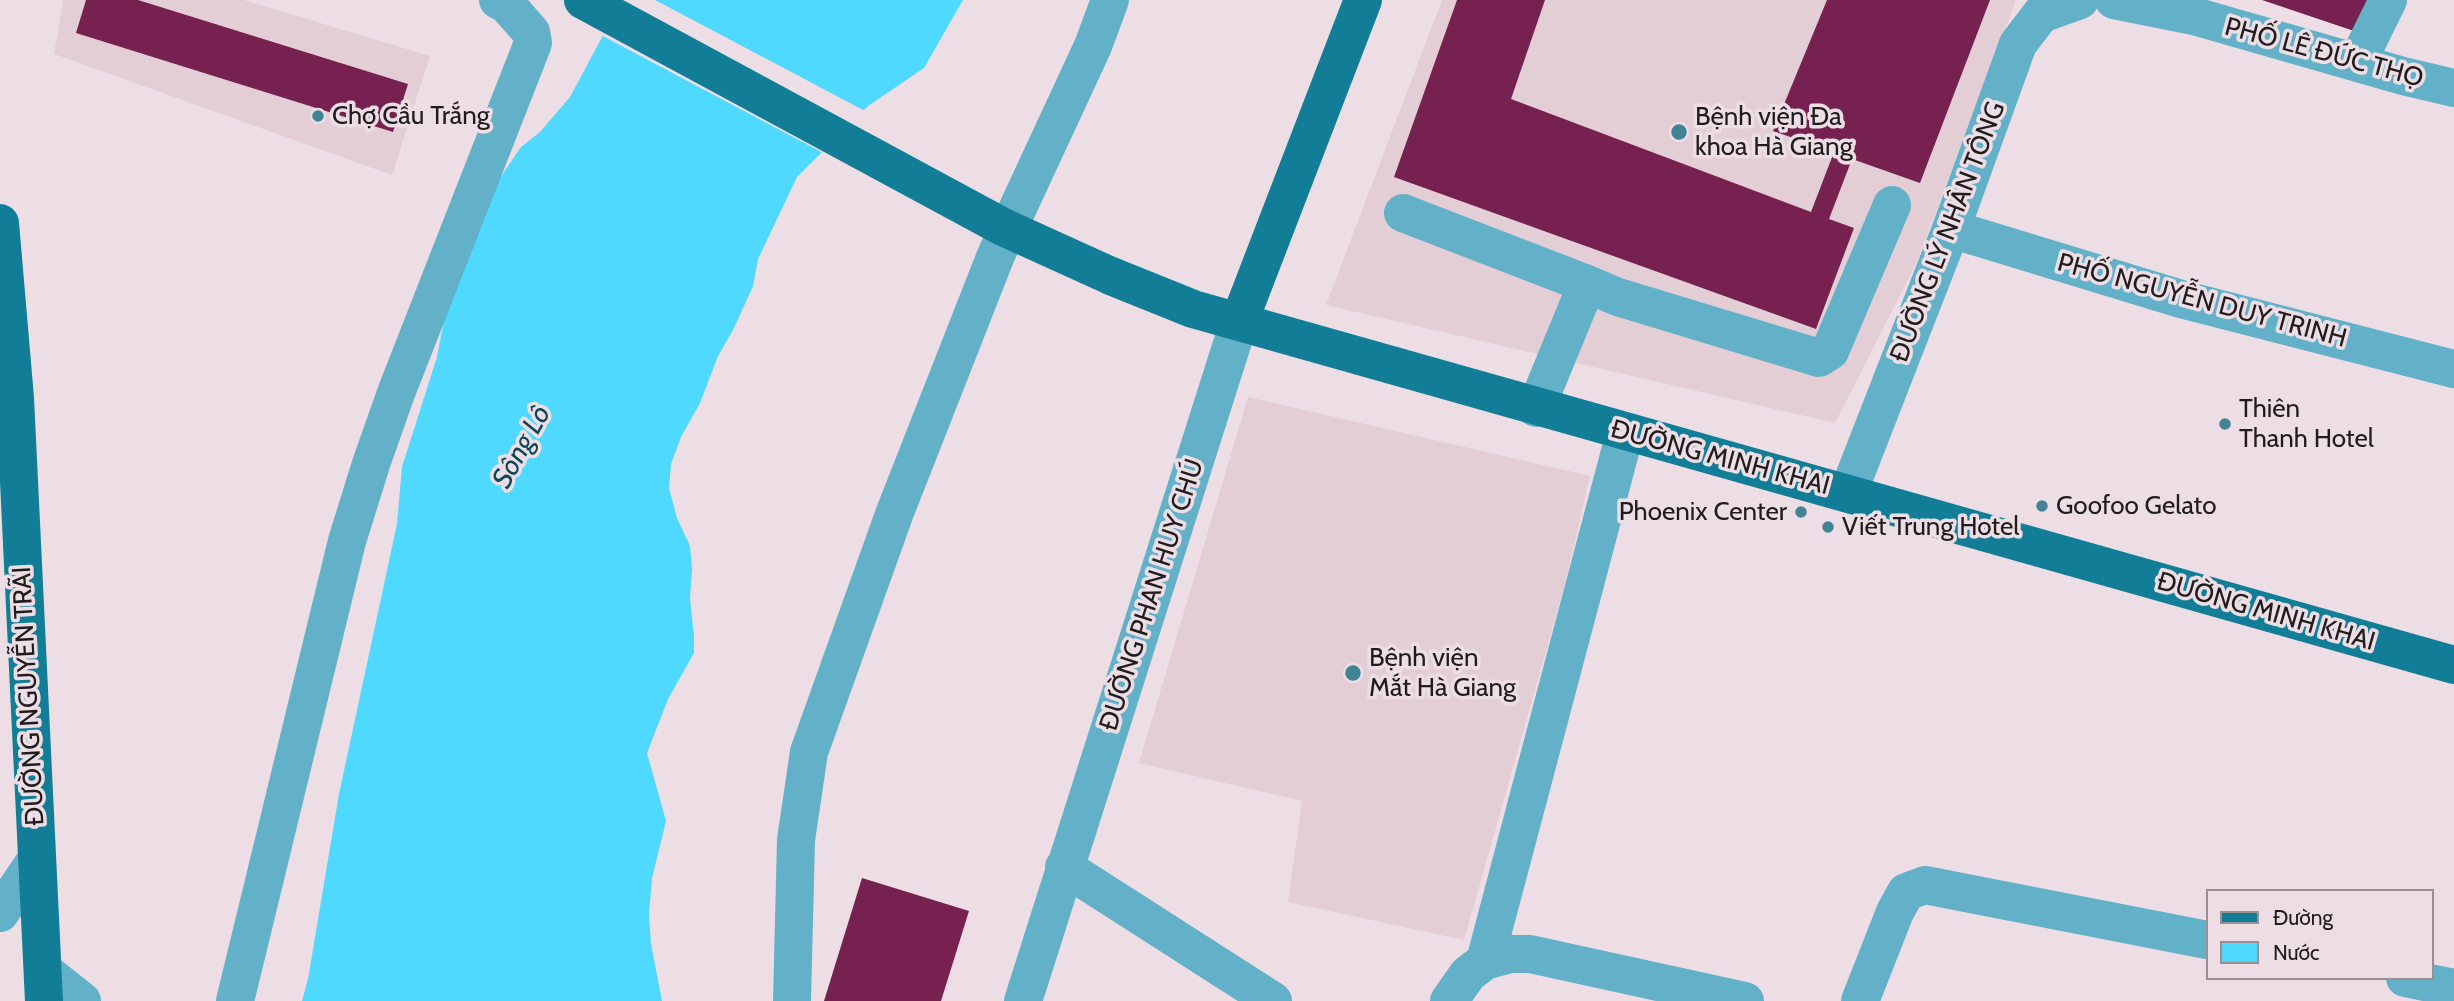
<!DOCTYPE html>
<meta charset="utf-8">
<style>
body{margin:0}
#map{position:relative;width:2454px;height:1001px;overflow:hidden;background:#ecdee4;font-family:Cabin,sans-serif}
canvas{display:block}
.legend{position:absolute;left:2206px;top:889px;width:228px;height:91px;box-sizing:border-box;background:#ecdee4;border:2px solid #9a9094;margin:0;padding:9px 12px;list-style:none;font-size:21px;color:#201b1d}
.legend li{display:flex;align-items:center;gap:14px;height:35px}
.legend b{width:35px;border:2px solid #9a9094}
</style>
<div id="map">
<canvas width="2454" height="1001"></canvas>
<ul class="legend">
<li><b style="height:9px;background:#117d97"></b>Đường</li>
<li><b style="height:19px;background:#4fd9ff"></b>Nước</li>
</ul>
</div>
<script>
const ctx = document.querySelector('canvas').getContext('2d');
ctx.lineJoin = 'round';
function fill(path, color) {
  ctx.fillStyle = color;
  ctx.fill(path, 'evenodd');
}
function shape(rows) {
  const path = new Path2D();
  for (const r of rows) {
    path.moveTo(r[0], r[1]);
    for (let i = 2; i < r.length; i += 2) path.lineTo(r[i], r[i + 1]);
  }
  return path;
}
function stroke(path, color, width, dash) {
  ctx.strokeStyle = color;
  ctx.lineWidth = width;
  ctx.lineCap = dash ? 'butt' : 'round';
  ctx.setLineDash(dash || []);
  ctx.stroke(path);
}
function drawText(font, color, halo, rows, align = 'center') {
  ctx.font = font + ' Cabin,sans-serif';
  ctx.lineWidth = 7;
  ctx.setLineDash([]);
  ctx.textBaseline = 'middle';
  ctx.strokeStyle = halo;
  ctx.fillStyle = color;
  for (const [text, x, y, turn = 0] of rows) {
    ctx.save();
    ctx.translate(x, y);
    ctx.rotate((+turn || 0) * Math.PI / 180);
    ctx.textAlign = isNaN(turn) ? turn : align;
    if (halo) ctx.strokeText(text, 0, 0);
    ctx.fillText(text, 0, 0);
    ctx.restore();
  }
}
const built = shape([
 [63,0,244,0,430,56,392,175,54,54],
 [1442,0,2016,0,1916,264,1835,423,1326,305],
 [1248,397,1590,476,1565,584,1464,940,1288,902,1302,801,1139,763]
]);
const water = shape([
 [622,0,963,0,924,68,868,106,797,177,758,259,753,286,734,328,718,356,700,403,681,437,671,464,669,488,677,518,690,546,692,568,690,599,694,636,694,653,668,699,647,753,666,821,652,878,649,914,651,944,662,1001,302,1001,308,979,339,794,397,524,402,467,437,357,460,237,521,147,540,132,570,97]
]);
const pier = shape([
 [618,0,655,0,867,112,825,154,599,34]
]);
const building = shape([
 [86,0,138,0,408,84,393,132,76,33],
 [1457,0,1545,0,1511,99,1811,212,1834,152,1773,131,1827,0,1990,0,1920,183,1852,159,1829,219,1854,228,1816,329,1394,177],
 [2262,0,2373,0,2357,32],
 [862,878,969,911,941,1001,824,1001]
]);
const minor = shape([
 [2114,0,2194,16,2403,76,2454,88],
 [2357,63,2388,0],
 [1403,213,1587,284],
 [1951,229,2181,299,2454,369],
 [1536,408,1587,284,1618,297,1819,358,1830,351,1892,205],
 [1848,493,1951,229,2018,44,2041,14,2080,0],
 [1064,867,1273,1001],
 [0,913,36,860],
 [1485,961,1625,433],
 [43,970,82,1001],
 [2405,978,2454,988],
 [235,1001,347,541,371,464,396,393,533,43,531,32,507,5,498,0],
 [792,1001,796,840,809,752,895,512,996,255,1093,46,1110,0],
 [1023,1001,1239,322],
 [1449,1001,1468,974,1485,961,1510,954,1530,954,1745,1001],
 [1860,1001,1895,912,1906,892,1925,885,2207,940]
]);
const major = shape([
 [0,223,15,398,44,1001],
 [1111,276,1193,309,1239,322,2454,665],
 [1239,322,1363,0]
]);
const majorBridge = shape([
 [583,0,1003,227,1111,276]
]);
const markers = [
 [318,116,7,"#428396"],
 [1679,132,9,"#428396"],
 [2225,424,7,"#428396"],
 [2042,506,7,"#428396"],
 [1801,512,7,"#428396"],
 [1828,527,7,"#428396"],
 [1353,673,9,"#428396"]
];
const streetNames = [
 ["PHỐ LÊ ĐỨC THỌ",2324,53,15],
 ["ĐƯỜNG LÝ NHÂN TÔNG",1948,232,-69],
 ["PHỐ NGUYỄN DUY TRINH",2202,301,15],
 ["ĐƯỜNG MINH KHAI",1720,458,15],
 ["ĐƯỜNG PHAN HUY CHÚ",1152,595,-72],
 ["ĐƯỜNG MINH KHAI",2266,612,16],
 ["ĐƯỜNG NGUYỄN TRÃI",29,696,-93]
];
const poiNames = [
 ["Chợ Cầu Trắng",332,116],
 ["Bệnh viện Đa",1695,117],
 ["khoa Hà Giang",1695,147],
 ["Thiên",2239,409],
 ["Thanh Hotel",2239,439],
 ["Goofoo Gelato",2056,506],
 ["Phoenix Center",1787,512,"right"],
 ["Viết Trung Hotel",1842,527],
 ["Bệnh viện",1369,658],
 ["Mắt Hà Giang",1369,688]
];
const waterNames = [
 ["Sông Lô",522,447,-61]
];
fill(built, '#e3ced6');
fill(water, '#4fd9ff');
fill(pier, '#ecdee4');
fill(building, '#762150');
stroke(minor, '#63b1c9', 38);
stroke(major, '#117d97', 38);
stroke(majorBridge, '#117d97', 38);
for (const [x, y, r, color] of markers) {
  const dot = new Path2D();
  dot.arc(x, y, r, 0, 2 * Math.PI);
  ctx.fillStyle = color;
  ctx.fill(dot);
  stroke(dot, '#ecdee4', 2.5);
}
drawText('26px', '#201b1d', '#ecdee4', streetNames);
drawText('26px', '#201b1d', '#ecdee4', poiNames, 'left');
drawText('italic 28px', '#0a4757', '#ecdee4', waterNames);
</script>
